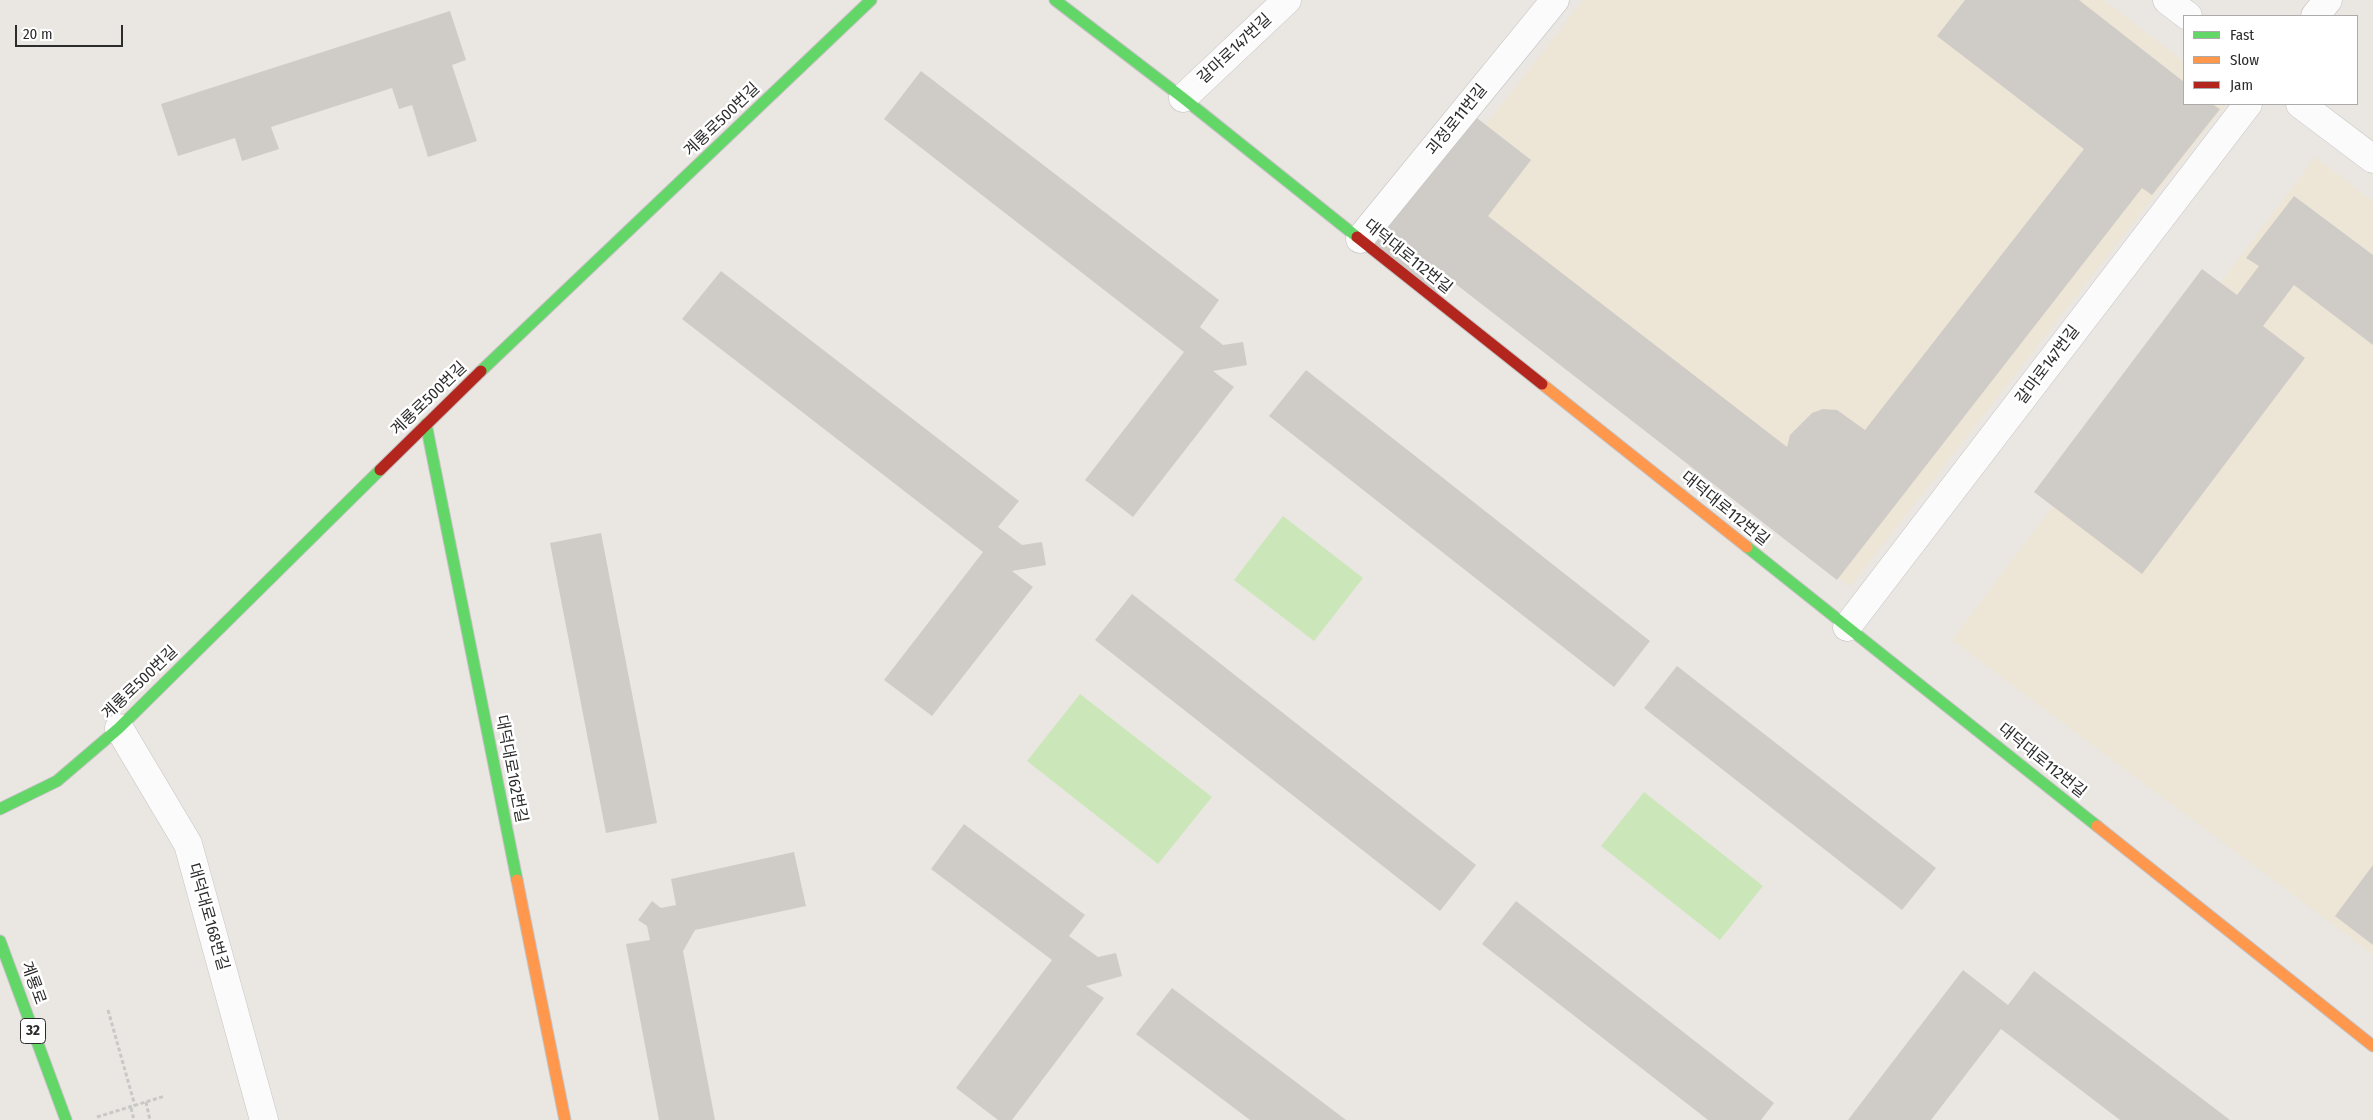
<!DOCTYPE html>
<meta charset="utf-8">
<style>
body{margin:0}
#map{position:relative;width:2373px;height:1120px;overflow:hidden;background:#eae6e2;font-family:"Fira Sans Condensed",sans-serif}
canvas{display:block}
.legend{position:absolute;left:2183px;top:15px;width:175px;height:90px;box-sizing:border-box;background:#fff;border:1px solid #ababab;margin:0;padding:6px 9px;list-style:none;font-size:15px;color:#2c2c2c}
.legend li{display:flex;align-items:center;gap:10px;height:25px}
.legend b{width:25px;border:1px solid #ababab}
.scale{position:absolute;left:15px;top:25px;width:108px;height:22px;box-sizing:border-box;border:2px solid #2c2c2c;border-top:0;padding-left:6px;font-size:15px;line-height:18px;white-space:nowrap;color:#2c2c2c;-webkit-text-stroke:4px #fff;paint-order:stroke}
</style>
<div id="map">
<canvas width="2373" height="1120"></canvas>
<ul class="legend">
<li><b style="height:6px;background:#63d668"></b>Fast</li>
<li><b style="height:6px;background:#ff974d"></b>Slow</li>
<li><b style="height:6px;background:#b3261e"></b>Jam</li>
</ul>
<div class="scale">20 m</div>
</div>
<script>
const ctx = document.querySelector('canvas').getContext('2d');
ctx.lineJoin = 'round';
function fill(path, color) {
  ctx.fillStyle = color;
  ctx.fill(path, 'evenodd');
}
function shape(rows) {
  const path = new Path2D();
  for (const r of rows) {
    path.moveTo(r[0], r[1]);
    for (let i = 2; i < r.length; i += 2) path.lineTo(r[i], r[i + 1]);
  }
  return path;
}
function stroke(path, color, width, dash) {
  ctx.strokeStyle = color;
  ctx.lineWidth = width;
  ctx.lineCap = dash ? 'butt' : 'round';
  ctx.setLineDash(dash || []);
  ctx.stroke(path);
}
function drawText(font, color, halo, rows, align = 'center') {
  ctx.font = font + ' "Fira Sans Condensed","Noto Sans KR",sans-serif';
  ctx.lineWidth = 5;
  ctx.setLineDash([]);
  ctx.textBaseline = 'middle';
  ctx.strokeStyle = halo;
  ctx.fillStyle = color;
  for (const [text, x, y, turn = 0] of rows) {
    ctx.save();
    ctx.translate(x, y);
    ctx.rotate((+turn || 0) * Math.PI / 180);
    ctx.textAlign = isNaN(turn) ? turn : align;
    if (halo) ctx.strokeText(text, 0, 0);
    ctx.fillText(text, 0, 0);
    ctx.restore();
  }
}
const education = shape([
 [1583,0,2104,0,2184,62,2184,104,2226,104,1850,587,1398,237],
 [2315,157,2373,201,2373,955,1952,640]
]);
const green = shape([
 [1283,516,1363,578,1314,641,1234,580],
 [1080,694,1212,797,1158,864,1027,761],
 [1644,792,1763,886,1720,940,1601,846]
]);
const building = shape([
 [1965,0,2079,0,2184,82,2184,104,2212,104,2220,109,2152,195,2142,188,1837,580,1448,278,1437,293,1373,244,1473,115,1531,160,1488,216,1787,447,1790,435,1812,413,1823,409,1837,410,1865,430,2084,149,1937,36],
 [450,11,466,60,452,65,477,141,428,157,412,105,399,109,392,88,271,127,279,149,242,161,235,138,178,156,161,104],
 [921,71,1219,300,1200,327,1223,345,1243,342,1247,365,1213,371,1234,387,1133,517,1085,480,1184,352,884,119],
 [2294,196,2373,255,2373,345,2294,285,2263,326,2305,358,2142,574,2034,492,2202,269,2237,295,2259,266,2246,258],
 [721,271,1019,501,998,527,1022,545,1042,542,1046,565,1012,571,1033,587,932,716,884,680,983,552,682,319],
 [1306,370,1650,641,1614,687,1269,416],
 [601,533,657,823,606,833,550,543],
 [1132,594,1476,865,1440,911,1095,640],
 [1677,666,1936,868,1902,910,1644,708],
 [964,824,1085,915,1069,936,1098,957,1116,953,1122,976,1086,986,1104,998,1012,1120,998,1120,956,1088,1052,960,931,869],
 [794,852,806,906,695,930,683,951,715,1120,659,1120,626,944,650,940,647,926,638,920,652,901,661,908,676,905,671,879],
 [2373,865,2373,945,2335,916],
 [1516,901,1774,1103,1761,1120,1708,1120,1482,944],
 [1963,970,2008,1005,2034,971,2230,1120,2120,1120,2001,1029,1931,1120,1848,1120],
 [1172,988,1346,1120,1250,1120,1136,1034]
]);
const path = shape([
 [108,1010,135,1106],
 [146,1102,150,1120],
 [131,1108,134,1120],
 [97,1117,165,1096]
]);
const street = shape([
 [2167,0,2188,16],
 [2315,16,2328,0],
 [1183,98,1287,0],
 [2300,104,2373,159],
 [1360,239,1555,0],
 [1847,627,2248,104],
 [119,728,188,844,264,1120]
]);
const fast = shape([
 [1055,0,1183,98,1357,237],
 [481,371,871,0],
 [426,424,517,880],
 [1747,547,2097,826],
 [0,809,57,781,119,728,380,470],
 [0,941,66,1120]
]);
const slow = shape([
 [1542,384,1747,547],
 [2097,826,2373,1046],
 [517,880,565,1120]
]);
const jam = shape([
 [1357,237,1542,384],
 [380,470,481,371]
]);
const shields = [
 [33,1031,25]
];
const shieldNames = [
 ["32",33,1031]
];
const streetNames = [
 ["갈마로147번길",1235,49,-43],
 ["계룡로500번길",722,120,-44],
 ["괴정로11번길",1457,120,-51],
 ["대덕대로112번길",1408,257,39],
 ["갈마로147번길",2048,365,-53],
 ["계룡로500번길",429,399,-44],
 ["대덕대로112번길",1725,509,39],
 ["계룡로500번길",140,683,-44],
 ["대덕대로112번길",2042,761,39],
 ["대덕대로162번길",511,769,79],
 ["대덕대로168번길",208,917,74],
 ["계룡로",33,983,70]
];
fill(education, '#ede5d6');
fill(green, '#cbe7b9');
fill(building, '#cfccc8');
stroke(street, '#c4c2c3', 29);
stroke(fast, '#c4c2c3', 13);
stroke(slow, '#c4c2c3', 13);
stroke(jam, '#c4c2c3', 13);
stroke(path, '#c8c8c7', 3, [4, 2.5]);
stroke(street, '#fcfbfb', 28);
stroke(fast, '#63d668', 11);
stroke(slow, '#ff974d', 11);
stroke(jam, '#b3261e', 11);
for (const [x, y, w] of shields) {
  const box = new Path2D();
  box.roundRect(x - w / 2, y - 12.5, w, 25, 4);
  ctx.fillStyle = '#fff';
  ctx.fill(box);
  stroke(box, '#2c2c2c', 1);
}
drawText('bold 15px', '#2c2c2c', null, shieldNames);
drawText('16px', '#2c2c2c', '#fff', streetNames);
</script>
